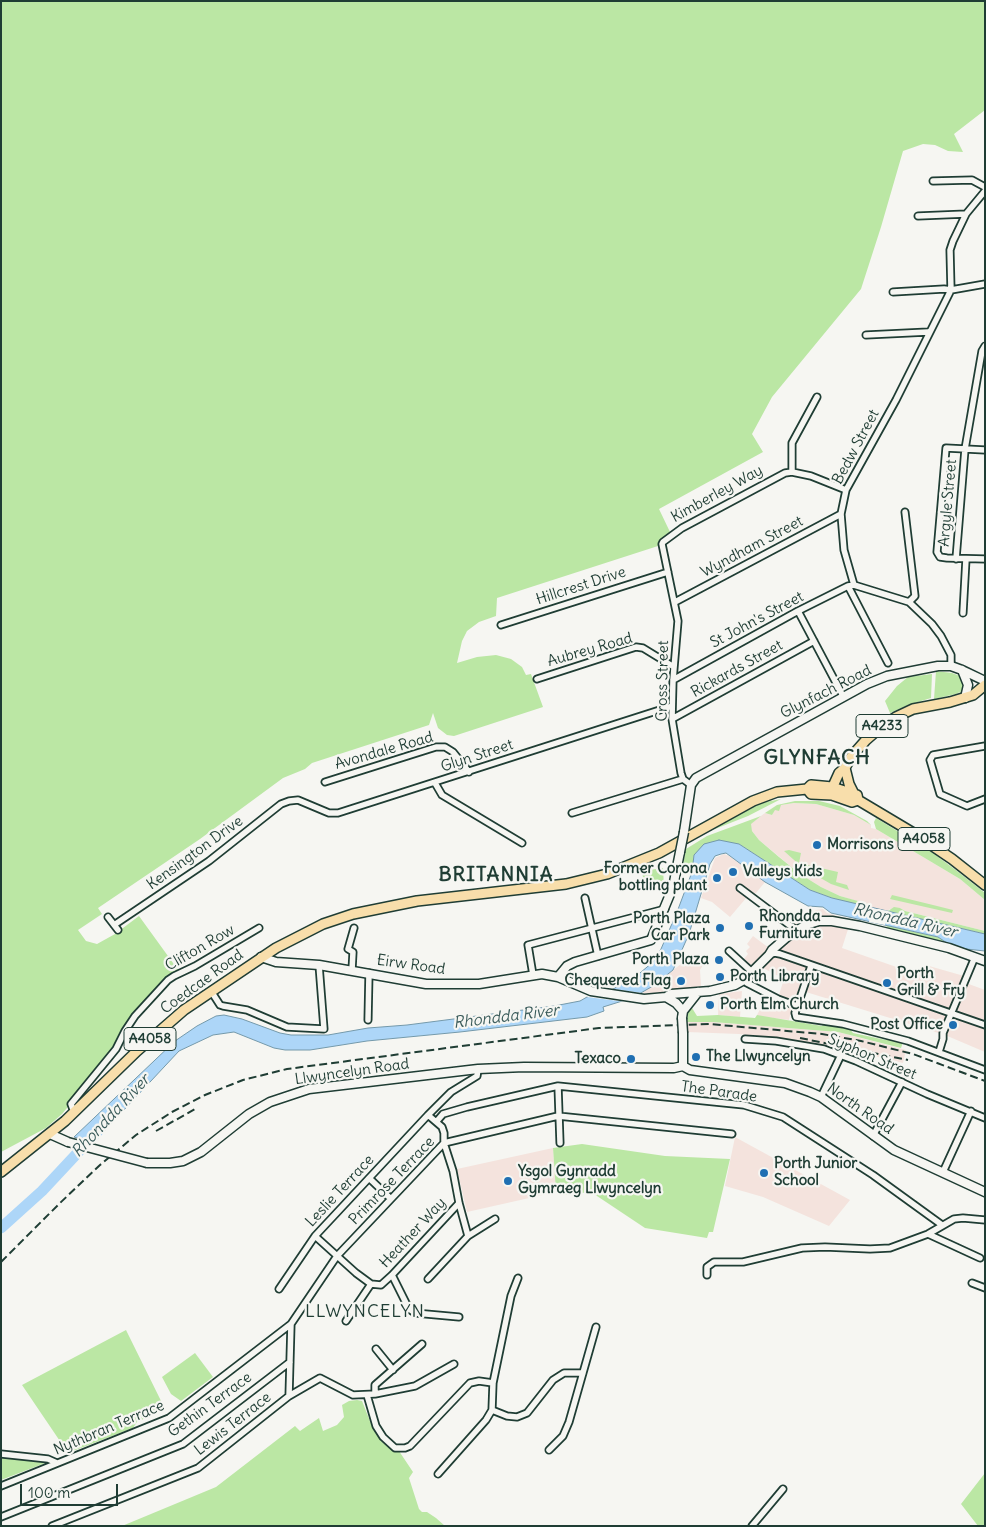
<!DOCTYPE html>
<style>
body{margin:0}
#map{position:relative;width:986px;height:1527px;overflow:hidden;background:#f6f6f2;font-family:Delius,sans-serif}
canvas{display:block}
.frame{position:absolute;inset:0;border:2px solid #1f3d34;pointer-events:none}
.scale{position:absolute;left:20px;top:1484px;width:98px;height:22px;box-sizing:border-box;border:2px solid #1f3d34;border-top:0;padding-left:6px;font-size:15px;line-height:18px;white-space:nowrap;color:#1f3d34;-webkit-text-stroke:4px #f6f6f2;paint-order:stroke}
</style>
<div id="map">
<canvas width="986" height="1527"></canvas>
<div class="frame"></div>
<div class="scale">100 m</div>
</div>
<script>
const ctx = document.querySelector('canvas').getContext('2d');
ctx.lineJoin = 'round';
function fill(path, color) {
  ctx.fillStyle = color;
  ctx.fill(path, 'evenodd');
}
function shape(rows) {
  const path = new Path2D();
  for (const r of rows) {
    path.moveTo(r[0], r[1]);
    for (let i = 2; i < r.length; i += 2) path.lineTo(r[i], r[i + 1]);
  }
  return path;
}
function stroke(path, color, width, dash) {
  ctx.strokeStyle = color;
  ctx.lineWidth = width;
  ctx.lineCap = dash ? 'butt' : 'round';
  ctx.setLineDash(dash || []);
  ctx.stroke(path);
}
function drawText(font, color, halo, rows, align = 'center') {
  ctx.font = font + ' Delius,sans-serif';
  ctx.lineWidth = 4.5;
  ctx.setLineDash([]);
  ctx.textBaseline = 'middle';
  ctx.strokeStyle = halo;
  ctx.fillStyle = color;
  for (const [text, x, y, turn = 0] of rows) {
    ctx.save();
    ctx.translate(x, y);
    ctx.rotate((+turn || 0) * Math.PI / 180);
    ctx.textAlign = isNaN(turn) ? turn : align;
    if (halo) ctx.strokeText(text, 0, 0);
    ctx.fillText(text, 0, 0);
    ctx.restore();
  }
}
const built = shape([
 [794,803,816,804,854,815,871,825,871,828,876,829,960,879,985,900,985,931,905,911,900,908,890,909,888,911,871,908,870,905,840,896,821,887,800,874,759,840,752,831,750,824,765,813,772,815,774,810,780,805],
 [724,854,729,856,765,882,756,893,747,897,730,917,712,902,701,898,715,858],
 [823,909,827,913,848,919,850,923,842,948,925,977,929,966,964,976,966,983,985,990,985,1052,945,1035,806,992,800,1007,799,1014,790,1015,789,1020,758,1016,757,1015,767,996,778,998,784,979,763,968,751,965,744,959,748,954,746,951,750,947,747,944,753,936,769,948,794,924,816,910],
 [689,956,703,965,700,970,701,986,649,994,642,993,653,986,681,964],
 [742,991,740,1017,718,1015,719,994],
 [687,1022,713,1022,838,1032,906,1050,903,1063,836,1047,773,1038,739,1034,687,1032],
 [735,1137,850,1200,829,1226,763,1197,725,1186],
 [553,1148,556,1192,467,1212,457,1169]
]);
const green = shape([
 [1,1,985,1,985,110,954,134,963,152,948,151,935,145,923,144,903,151,881,227,861,289,772,397,752,434,763,452,659,509,670,532,662,539,658,546,497,598,496,616,479,622,467,631,462,641,457,663,477,657,496,655,511,659,522,667,526,675,531,674,543,707,454,736,447,735,438,728,433,713,429,725,312,763,305,769,283,778,200,839,98,908,102,914,78,930,86,941,97,944,115,934,139,916,181,974,174,976,135,1016,116,1049,62,1114,46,1128,1,1152],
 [936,671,952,673,960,676,963,680,965,687,962,691,956,694,934,699],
 [932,674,931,698,908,705,890,713,885,701,897,686,908,677],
 [781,799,748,816,705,833,761,803],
 [795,801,819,801,840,806,867,821,871,825,854,815,816,804,794,803,781,805,779,811,775,810,772,815,765,813,777,805],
 [761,816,751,824,752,831,759,840,779,857,800,874,821,887,840,896,865,903,870,905,871,908,832,898,810,890,739,844,694,855,692,872,682,870,686,849,707,836],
 [876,818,933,853,957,871,985,893,985,900,960,879,876,829,874,822],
 [789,850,801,853,799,863,838,872,836,882,847,885,849,890,831,884,803,868,784,851],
 [663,868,664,887,645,890,642,871],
 [892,895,933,905,953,910,952,913,890,899],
 [894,907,900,908,905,911,985,931,985,934,888,911],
 [885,925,938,937,947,943,889,929],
 [692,1008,697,1016,718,1015,755,1018,757,1015,822,1026,824,1023,850,1029,853,1033,886,1040,889,1038,903,1042,901,1048,838,1032,713,1022,687,1022,688,1013],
 [582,1144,665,1156,730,1159,713,1232,709,1232,707,1238,645,1228,591,1192,562,1195,556,1192,553,1148],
 [126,1330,165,1409,137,1422,133,1428,68,1453,22,1385],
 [195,1353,213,1377,181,1401,171,1394,162,1377],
 [357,1400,362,1401,372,1426,382,1442,394,1451,399,1451,413,1472,409,1478,419,1509,422,1512,427,1512,436,1518,445,1526,122,1526,216,1487,295,1426,300,1431,319,1418,323,1431,337,1425,344,1417,342,1405,349,1401],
 [1,1457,47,1461,48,1462,1,1480],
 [985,1473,985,1526,978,1526,961,1504]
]);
const water = shape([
 [719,840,739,844,810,890,832,898,985,934,985,951,966,949,947,943,938,937,831,913,823,907,808,906,765,882,726,853,721,854,715,856,710,864,689,934,673,970,653,986,632,998,603,1007,604,1011,587,1017,460,1032,367,1041,310,1050,285,1050,274,1048,234,1032,213,1035,179,1051,93,1143,74,1137,175,1041,197,1026,216,1016,224,1015,242,1019,280,1033,291,1035,328,1035,368,1028,407,1025,554,1006,580,1001,587,997,613,989,634,978,653,962,661,949,677,912,692,872,694,855,704,844,719,840]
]);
const pier = shape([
 [871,908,888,911,885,925,869,922],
 [607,988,642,993,637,998,626,1002,587,997,589,993]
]);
const river = shape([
 [1,1228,42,1191,98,1131]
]);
const street = shape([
 [933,181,972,180,985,187],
 [918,216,966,214],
 [893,292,944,289,951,290,950,250,953,241,966,214,985,191],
 [866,335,928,332],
 [985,450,946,448,937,552,940,557,947,558,985,559],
 [792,472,792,443,817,397],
 [905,512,915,596,909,602],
 [956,559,965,449,982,351,985,346],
 [848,586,888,663],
 [675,602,841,514],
 [798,611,843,696],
 [963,613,966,559],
 [501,625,668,572],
 [951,666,951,655,941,636,932,624,909,602,854,585,844,550,841,514,846,490,896,400,951,290,985,284],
 [537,679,636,647,643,648,674,667],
 [673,680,798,611,848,586,854,585],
 [672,719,814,641],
 [985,746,933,755,930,760,940,794,967,806,985,799],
 [325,782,436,747,445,747,453,752,469,772],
 [435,783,442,795,522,843],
 [691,785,683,779,681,773,672,719,673,680,678,621,662,544,663,542,682,528,785,473,792,472,811,476,846,490],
 [572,813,683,779],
 [740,888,796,930],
 [585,898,598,956],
 [108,917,118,930],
 [114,925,209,861,281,804,289,801,298,800,329,813,338,813,672,706],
 [729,951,752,972],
 [769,955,775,953,780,954,985,1025],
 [811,966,795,1013,796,1017,843,1024,908,1041,985,1070],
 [352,970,353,952,348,949,354,928],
 [533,975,528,945,665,909],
 [744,980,747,983,778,999,797,1006],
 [211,991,220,1005,223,1006,247,1010,287,1027,324,1029,319,965],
 [368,1020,369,973],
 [745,1039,776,1041,824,1049,856,1061,927,1094,985,1118],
 [939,1052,943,1039,943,1033,975,957],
 [558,1086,560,1143],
 [821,1097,841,1055],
 [74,1112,71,1104,116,1049,125,1031,135,1016,168,980,174,976,195,966,259,928],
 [428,1115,442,1127,444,1133,444,1143,453,1171,459,1203,468,1236],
 [437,1121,443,1114,467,1107,558,1086,744,1105,783,1117,873,1175,942,1225],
 [873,1136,902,1082],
 [943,1172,971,1111],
 [369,1178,391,1199],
 [928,1234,980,1258],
 [315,1236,356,1273,371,1284,381,1285,392,1275,459,1203],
 [392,1275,409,1309,415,1313,459,1317],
 [707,1275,707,1267,714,1262,743,1262,802,1248,825,1247,870,1249,890,1248,928,1234,954,1219,963,1218,985,1220],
 [428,1279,468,1236,495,1219],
 [972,1283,985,1288],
 [279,1289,315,1236,428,1115,451,1092,477,1076,478,1069],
 [346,1321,371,1284],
 [376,1349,393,1370],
 [375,1394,415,1386,454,1364],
 [367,1395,376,1426,383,1437,395,1448,405,1448,410,1446,470,1383,479,1381,493,1383],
 [289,1396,291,1324],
 [492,1410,507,1416,517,1417,527,1413,553,1380,564,1373,583,1373],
 [549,1450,563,1436,569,1422,596,1327],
 [1,1454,48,1459,57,1463],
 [438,1474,486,1420,492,1410,493,1383,511,1296,518,1278],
 [1,1486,169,1418,291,1324,337,1256,444,1143,558,1116,732,1134],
 [1,1517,183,1444,290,1362],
 [52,1526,198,1468,289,1396,320,1378,353,1395,375,1394,375,1385,422,1344],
 [752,1526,783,1489]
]);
const secondary = shape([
 [962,670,968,685,965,698],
 [684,832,691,785,696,778,867,684,887,676,938,666,951,666,962,670,985,681],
 [261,957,276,962,319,965,426,984,479,984,542,974,558,977,591,991,644,999,666,997,671,994,710,991,735,985,744,980,769,955,772,950,787,937,806,925,819,921,832,921,860,926,949,948,985,961],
 [558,977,567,966,575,962,651,940,673,887,680,852],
 [666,997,676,1003,683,1011],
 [682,1018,683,1011,698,992],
 [683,1033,683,1066],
 [683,1066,690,1070,785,1083,810,1092,821,1097,894,1150,985,1192],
 [50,1134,68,1142],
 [147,1163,170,1163,183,1161,201,1152,249,1114,270,1102,309,1089,478,1069,524,1067,674,1068,683,1066]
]);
const primary = shape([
 [845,768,849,784,854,794],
 [807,789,811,794,832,795,852,802,858,800],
 [829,795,839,773,845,768,851,757,866,740,881,727,896,717,913,709,950,702,973,695,985,685],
 [1,1172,65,1121,137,1051,184,1010,276,948,323,924,353,914,417,901,566,884,607,874,659,853,753,801,777,792,807,789,811,785,832,787,857,795,858,800,915,834,952,859,985,885]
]);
const rail = shape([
 [800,1038,908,1060],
 [156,1131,197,1108],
 [1,1262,60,1203,100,1165,136,1135,172,1112,205,1095,243,1080,287,1069,599,1028,709,1024,822,1034,861,1041,913,1054,985,1081]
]);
const secondaryBridge = shape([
 [680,852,684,832],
 [682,1018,683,1033],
 [68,1142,147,1163]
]);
const markers = [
 [817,845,5,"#1f6fb2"],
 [733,872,5,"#1f6fb2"],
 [717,878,5,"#1f6fb2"],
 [749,926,5,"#1f6fb2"],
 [720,928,5,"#1f6fb2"],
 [719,960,5,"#1f6fb2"],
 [720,977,5,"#1f6fb2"],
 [681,981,5,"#1f6fb2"],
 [887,983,5,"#1f6fb2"],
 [710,1005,5,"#1f6fb2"],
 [953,1025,5,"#1f6fb2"],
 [696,1057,5,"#1f6fb2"],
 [631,1059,5,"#1f6fb2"],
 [764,1173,5,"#1f6fb2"],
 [508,1181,5,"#1f6fb2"]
];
const shields = [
 [882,726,52],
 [924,839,52],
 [150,1039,52]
];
const shieldNames = [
 ["A4233",882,726],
 ["A4058",924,839],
 ["A4058",150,1039]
];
const streetNames = [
 ["Bedw Street",856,447,-62],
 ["Kimberley Way",717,494,-29],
 ["Argyle Street",948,503,-85],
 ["Wyndham Street",752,547,-28],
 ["Hillcrest Drive",581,586,-18],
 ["St John's Street",757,620,-28],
 ["Aubrey Road",590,650,-16],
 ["Rickards Street",737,669,-29],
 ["Cross Street",663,681,-89],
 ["Glynfach Road",826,692,-27],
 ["Avondale Road",384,751,-16],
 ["Glyn Street",477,756,-18],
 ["Kensington Drive",195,853,-36],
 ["Clifton Row",200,948,-30],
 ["Eirw Road",411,965,8],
 ["Coedcae Road",202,982,-36],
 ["Syphon Street",872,1057,23],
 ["Llwyncelyn Road",352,1072,-8],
 ["The Parade",719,1092,8],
 ["North Road",860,1109,35],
 ["Primrose Terrace",392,1181,-46],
 ["Leslie Terrace",340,1191,-47],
 ["Heather Way",413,1233,-47],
 ["Gethin Terrace",210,1405,-36],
 ["Lewis Terrace",233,1424,-38],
 ["Nythbran Terrace",109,1428,-23]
];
const poiNames = [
 ["Morrisons",827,845],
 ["Former Corona",707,869,"right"],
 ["bottling plant",707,886,"right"],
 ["Valleys Kids",743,872],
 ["Rhondda",759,917],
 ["Furniture",759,934],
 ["Porth Plaza",710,919,"right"],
 ["Car Park",710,936,"right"],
 ["Porth Plaza",709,960,"right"],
 ["Porth",897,974],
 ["Grill & Fry",897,991],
 ["Porth Library",730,977],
 ["Chequered Flag",671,981,"right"],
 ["Porth Elm Church",720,1005],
 ["Post Office",943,1025,"right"],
 ["The Llwyncelyn",706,1057],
 ["Texaco",621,1059,"right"],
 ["Porth Junior",774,1164],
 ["School",774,1181],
 ["Ysgol Gynradd",518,1172],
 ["Gymraeg Llwyncelyn",518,1189]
];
const waterNames = [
 ["Rhondda River",905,921,13],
 ["Rhondda River",506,1017,-7],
 ["Rhondda River",111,1116,-47]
];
const quarterNames = [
 ["LLWYNCELYN",365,1312]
];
const districtNames = [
 ["GLYNFACH",817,758],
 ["BRITANNIA",496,875]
];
fill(built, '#f4e3dd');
fill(green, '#bbe7a4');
fill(water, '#add6f8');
stroke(water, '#7499aa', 1);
fill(pier, '#f6f6f2');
stroke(river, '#add6f8', 11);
stroke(street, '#1f3d34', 9);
stroke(secondary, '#1f3d34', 11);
stroke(primary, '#1f3d34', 12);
stroke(street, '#f6f6f2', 5.5);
stroke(secondary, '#f6f6f2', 8);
stroke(primary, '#f8deab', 9);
stroke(rail, '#1f3d34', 2, [8, 4]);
stroke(secondaryBridge, '#1f3d34', 11, []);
stroke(secondaryBridge, '#f6f6f2', 8);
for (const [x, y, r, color] of markers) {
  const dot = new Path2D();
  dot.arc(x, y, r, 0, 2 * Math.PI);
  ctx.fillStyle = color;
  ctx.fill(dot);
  stroke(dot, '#f6f6f2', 2);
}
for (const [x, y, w] of shields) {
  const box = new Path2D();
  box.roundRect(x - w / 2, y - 11.5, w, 23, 4);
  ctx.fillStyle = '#f6f6f2';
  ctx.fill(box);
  stroke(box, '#1f3d34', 1);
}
drawText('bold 14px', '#1f3d34', null, shieldNames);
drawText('15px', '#1f3d34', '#f6f6f2', streetNames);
drawText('bold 15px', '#1f3d34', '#f6f6f2', poiNames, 'left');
drawText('italic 16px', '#3b5c5b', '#f6f6f2', waterNames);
ctx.letterSpacing = '1px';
drawText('18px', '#1f3d34', '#f6f6f2', quarterNames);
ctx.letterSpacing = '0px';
ctx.letterSpacing = '1px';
drawText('bold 20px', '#1f3d34', '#f6f6f2', districtNames);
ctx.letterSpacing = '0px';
</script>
